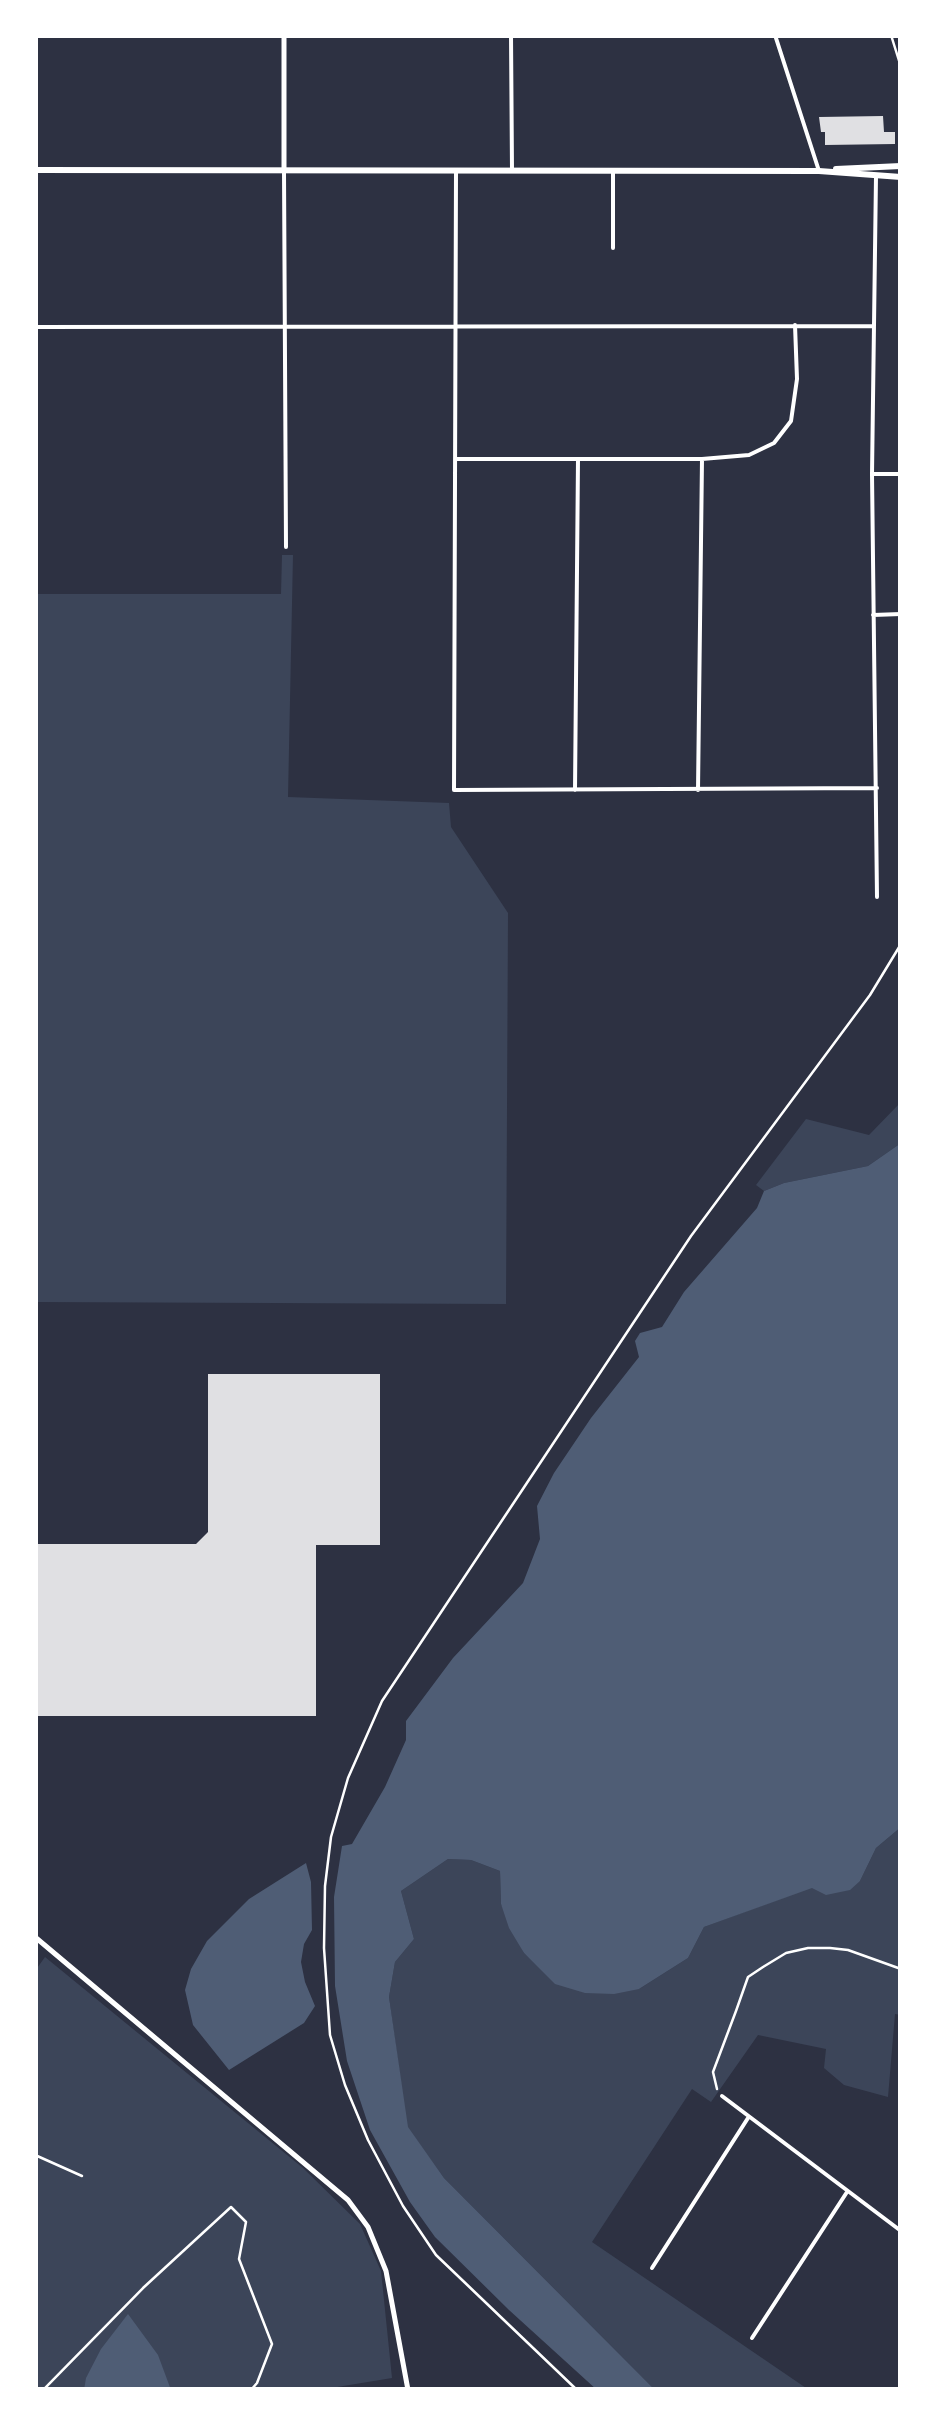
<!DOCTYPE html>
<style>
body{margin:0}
#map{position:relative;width:936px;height:2425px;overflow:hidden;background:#2d3142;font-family:"Golos Text",sans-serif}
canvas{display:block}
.frame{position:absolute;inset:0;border:38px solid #fff;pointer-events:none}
</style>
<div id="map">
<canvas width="936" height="2425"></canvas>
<div class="frame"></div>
</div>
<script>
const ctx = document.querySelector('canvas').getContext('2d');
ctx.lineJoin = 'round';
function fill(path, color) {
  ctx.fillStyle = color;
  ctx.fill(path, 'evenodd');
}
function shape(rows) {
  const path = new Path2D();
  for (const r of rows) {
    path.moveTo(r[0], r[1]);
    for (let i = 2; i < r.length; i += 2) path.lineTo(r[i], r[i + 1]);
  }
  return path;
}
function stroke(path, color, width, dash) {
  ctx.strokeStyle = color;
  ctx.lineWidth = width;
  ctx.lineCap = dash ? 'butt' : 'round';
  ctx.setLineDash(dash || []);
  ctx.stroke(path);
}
const green = shape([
 [282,555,293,555,288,797,449,803,451,827,508,913,506,1304,35,1302,35,594,281,594],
 [901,1102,901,1143,868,1166,784,1183,764,1191,756,1185,806,1119,869,1135],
 [901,1827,901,2015,895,2014,888,2097,844,2085,824,2068,826,2049,758,2035,711,2102,692,2089,592,2242,809,2390,655,2390,444,2178,407,2127,389,1997,395,1962,414,1939,401,1891,448,1859,471,1860,500,1871,501,1904,524,1953,538,1966,639,1989,688,1958,704,1927,812,1887,860,1881,876,1848],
 [45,1957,303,2168,360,2224,381,2271,392,2378,319,2390,35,2390,35,1971]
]);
const water = shape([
 [901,1143,901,1827,876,1848,860,1881,850,1890,826,1895,812,1888,704,1927,688,1958,639,1989,614,1994,585,1993,555,1984,524,1953,509,1928,501,1904,500,1871,471,1860,448,1859,401,1891,414,1939,395,1962,389,1997,408,2127,444,2178,655,2390,597,2390,509,2310,435,2237,410,2202,370,2130,347,2061,335,1986,334,1897,342,1846,352,1844,385,1787,406,1740,406,1721,453,1658,523,1583,540,1539,537,1506,554,1473,591,1418,639,1357,635,1341,640,1333,662,1327,684,1292,757,1208,764,1191,784,1183,868,1166],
 [306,1863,311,1882,312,1930,304,1944,301,1962,305,1982,315,2006,304,2023,229,2070,193,2025,185,1990,191,1969,207,1941,249,1899],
 [128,2314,158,2355,171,2390,84,2390,86,2378,101,2349]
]);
const building = shape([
 [883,116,884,132,895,132,895,144,825,145,825,132,821,132,819,117],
 [208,1374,380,1374,380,1545,316,1545,316,1716,35,1716,35,1544,196,1544,208,1532]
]);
const path = shape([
 [891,35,901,67],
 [717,2089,713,2072,736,2011,748,1977,763,1967,786,1953,808,1948,830,1948,848,1950,901,1969],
 [35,2155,82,2176],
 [43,2390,143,2288,231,2207,246,2222,239,2259,272,2344,257,2383,251,2390],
 [577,2390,436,2255,403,2206,368,2140,345,2085,330,2035,324,1948,325,1886,331,1837,348,1778,382,1701,691,1236,870,995,901,944]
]);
const minor = shape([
 [511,35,512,171],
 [775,35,819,171],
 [284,171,286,547],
 [456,171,454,790,877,788],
 [876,176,872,474,877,897],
 [613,248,613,171],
 [35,327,874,326],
 [457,459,702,459,749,455,774,443,791,421,797,379,795,325],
 [872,474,901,474],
 [873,615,901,614],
 [575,790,578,459],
 [698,790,702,459],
 [722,2096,901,2231],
 [652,2268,748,2118],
 [752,2338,847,2192]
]);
const tertiary = shape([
 [284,171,284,35],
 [35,1937,348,2200,368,2227,386,2271,408,2390]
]);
const primary = shape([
 [836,169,901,166],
 [35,170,819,171,901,177]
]);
fill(green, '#3c4559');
fill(water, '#4f5d75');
fill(building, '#e0e0e3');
stroke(path, '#fff', 2.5);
stroke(minor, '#fff', 4);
stroke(tertiary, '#fff', 5);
stroke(primary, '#fff', 6);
</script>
